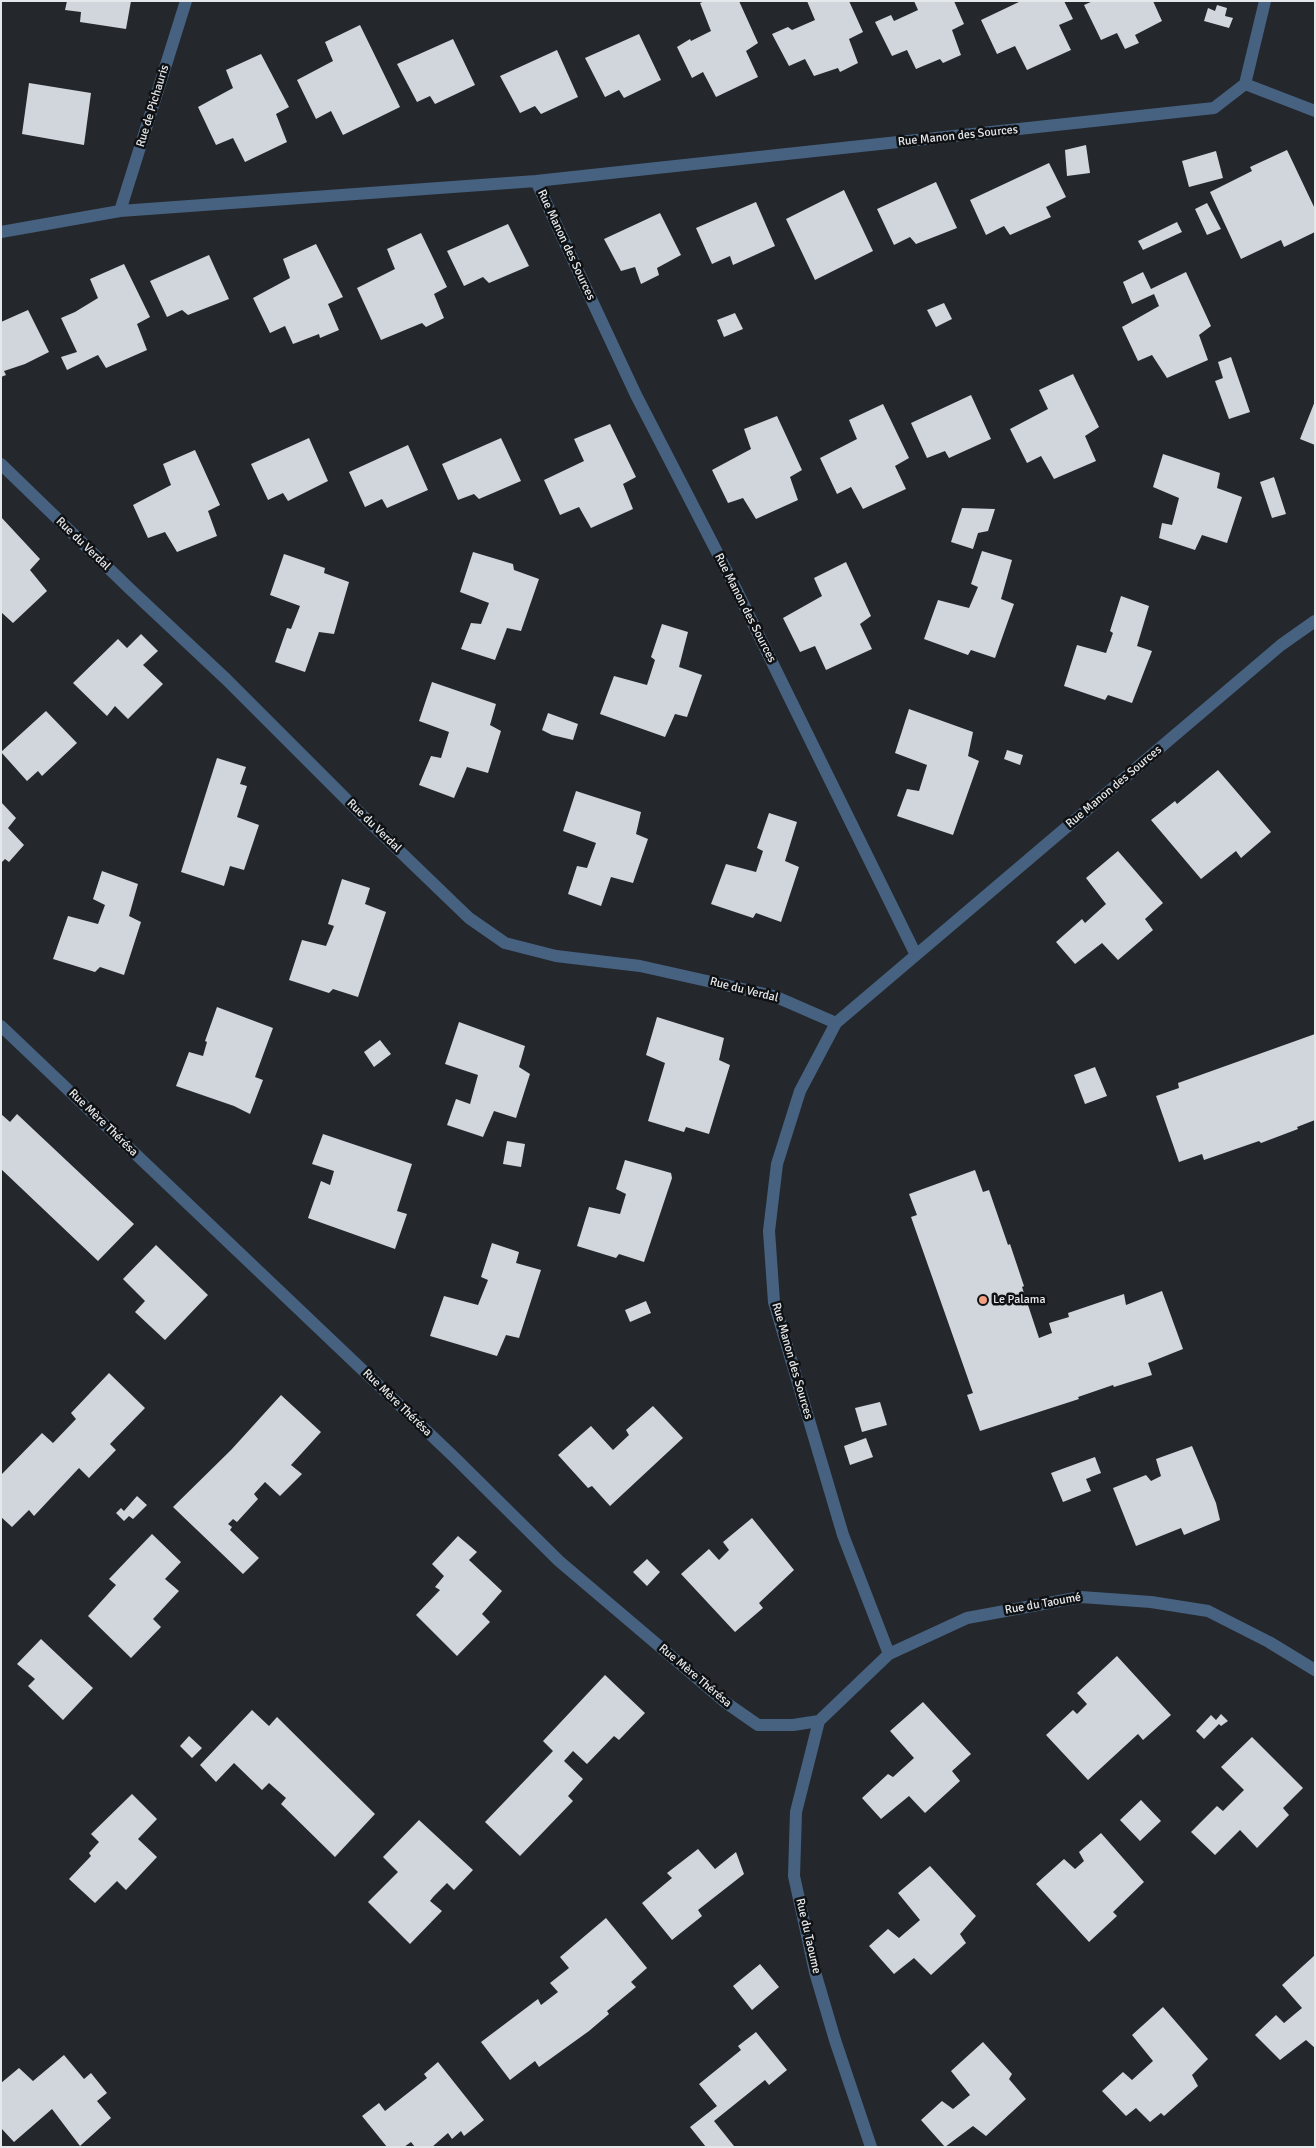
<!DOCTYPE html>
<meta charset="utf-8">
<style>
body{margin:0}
#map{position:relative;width:1316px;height:2148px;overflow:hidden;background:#24282d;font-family:Signika,sans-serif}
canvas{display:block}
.frame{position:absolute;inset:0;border:2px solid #e5e8eb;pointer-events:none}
</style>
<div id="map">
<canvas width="1316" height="2148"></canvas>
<div class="frame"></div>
</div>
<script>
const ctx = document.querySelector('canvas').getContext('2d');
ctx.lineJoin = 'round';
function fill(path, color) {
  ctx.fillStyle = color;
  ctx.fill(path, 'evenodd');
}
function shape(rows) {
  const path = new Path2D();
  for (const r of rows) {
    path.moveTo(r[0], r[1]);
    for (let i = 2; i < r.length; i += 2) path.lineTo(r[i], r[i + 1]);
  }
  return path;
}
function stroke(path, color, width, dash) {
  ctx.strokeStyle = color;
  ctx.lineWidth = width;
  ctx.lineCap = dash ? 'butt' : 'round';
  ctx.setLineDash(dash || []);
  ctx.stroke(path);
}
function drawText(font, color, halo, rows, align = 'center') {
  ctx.font = font + ' Signika,sans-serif';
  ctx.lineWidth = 5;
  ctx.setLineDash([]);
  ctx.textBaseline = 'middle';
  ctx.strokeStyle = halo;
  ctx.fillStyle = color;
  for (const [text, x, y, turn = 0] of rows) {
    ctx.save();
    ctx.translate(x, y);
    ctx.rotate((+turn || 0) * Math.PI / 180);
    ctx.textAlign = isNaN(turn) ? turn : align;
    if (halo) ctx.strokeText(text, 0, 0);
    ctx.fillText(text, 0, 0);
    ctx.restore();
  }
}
const building = shape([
 [67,1,131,1,126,29,80,22,81,12,65,10],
 [705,1,739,1,758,43,746,51,758,77,716,97,703,72,692,78,677,47,690,39,691,41,711,31,700,3],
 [807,1,849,1,863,32,849,39,858,63,840,72,838,68,814,76,805,59,789,66,772,34,788,27,792,30,815,20],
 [914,1,954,1,964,24,952,30,961,55,943,63,940,59,916,69,907,50,892,56,875,22,891,15,894,21,918,10],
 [1021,1,1064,1,1073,19,1059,25,1071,50,1027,70,1015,46,997,54,981,20],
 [1093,1,1153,1,1162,21,1135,35,1139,43,1125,49,1117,33,1101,40,1084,5],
 [1217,5,1227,8,1225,16,1233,18,1229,28,1204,21,1208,8,1215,11],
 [360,25,400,107,343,135,331,111,316,119,297,80,333,61,325,42],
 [639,34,661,80,624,98,619,90,605,97,585,58],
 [453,39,475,85,435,104,430,96,417,102,397,64],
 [557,50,578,97,541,114,535,106,520,113,500,76],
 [261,54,289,107,276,114,287,142,245,162,233,138,216,145,198,107,233,88,226,70],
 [29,83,91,93,84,145,22,134],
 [1086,145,1090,173,1067,176,1065,150],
 [1287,150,1315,209,1315,232,1284,247,1281,240,1241,259,1210,192,1252,171,1250,167],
 [1216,151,1223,178,1189,187,1182,161],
 [1049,163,1066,197,1046,207,1051,217,1010,235,1004,226,986,235,970,200],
 [936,182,957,228,916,244,910,237,894,245,877,209],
 [844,190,873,251,815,280,786,219],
 [756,202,775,246,733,265,730,256,712,264,696,228],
 [1207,203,1221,229,1207,235,1195,209],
 [660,213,681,255,657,268,659,275,641,284,635,267,621,271,604,239],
 [1177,222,1182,232,1143,250,1138,241],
 [508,224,529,266,489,283,483,277,464,286,447,251],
 [421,233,447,287,434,294,444,318,426,327,422,323,381,340,357,288,395,269,387,249],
 [316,244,343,297,328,304,339,330,320,338,319,334,293,344,285,326,270,333,253,298,290,278,283,259],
 [209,255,229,299,188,315,182,310,167,317,150,281],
 [124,264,150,317,137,324,147,350,106,368,98,355,67,370,61,357,77,352,61,318,75,312,98,298,90,279],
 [1143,272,1151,289,1186,272,1211,326,1199,335,1208,360,1167,378,1152,355,1138,361,1122,327,1159,306,1154,294,1132,304,1123,282],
 [944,303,952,319,936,327,927,310],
 [28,310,49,352,25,364,4,371,6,375,1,377,1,322],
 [735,313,743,329,724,337,717,320],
 [1231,357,1250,412,1229,419,1215,381,1223,378,1218,362],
 [1073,374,1099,427,1085,436,1096,461,1054,479,1041,456,1027,463,1010,429,1048,409,1039,390],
 [971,395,991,439,949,458,945,451,927,458,911,423],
 [1315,401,1315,445,1300,439],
 [883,404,909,458,895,466,906,489,863,509,851,487,837,494,820,458,857,439,849,420],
 [777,416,802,470,790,477,798,500,756,519,743,498,728,503,712,470,751,449,744,429],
 [610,424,636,477,623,484,633,509,591,528,579,507,560,515,544,480,584,461,574,439],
 [309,438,328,481,288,501,283,493,268,500,251,464],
 [501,438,521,481,479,499,474,494,458,500,442,464],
 [408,445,428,490,387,508,382,499,365,507,349,472],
 [195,450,220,505,208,511,217,536,177,552,165,532,148,538,133,505,171,485,163,464],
 [1163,454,1220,473,1217,488,1242,497,1227,543,1202,535,1195,550,1159,538,1162,523,1172,525,1179,498,1153,487],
 [1274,477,1286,514,1272,518,1260,482],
 [962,508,995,509,988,531,978,533,973,549,951,542],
 [1,517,40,559,30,570,47,591,13,623,1,612],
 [982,551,1012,560,1001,599,1014,604,995,658,971,650,968,655,924,639,938,600,969,608,978,587,971,584],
 [473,552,513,564,514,570,539,579,521,631,507,628,495,660,461,649,471,623,481,624,489,603,460,592],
 [284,554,325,568,324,573,349,582,334,634,319,632,305,672,275,662,287,628,291,629,300,606,270,595],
 [846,562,871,616,860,624,872,649,826,670,815,646,800,652,783,618,822,596,814,578],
 [1121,596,1149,606,1137,646,1152,651,1132,703,1108,695,1105,700,1064,686,1077,645,1106,653,1113,633,1110,631],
 [662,624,688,632,679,667,702,675,687,717,675,714,665,737,600,714,614,676,647,685,655,660,651,657],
 [141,634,158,651,143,665,163,684,128,719,115,706,107,716,73,683,118,639,127,648],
 [432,682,496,704,490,725,501,731,488,773,467,767,454,798,419,785,431,756,441,758,449,732,419,721],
 [909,709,973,732,968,756,979,761,953,835,897,816,907,789,919,791,927,765,895,753],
 [46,711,77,743,42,776,38,771,27,781,1,752],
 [548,713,578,724,573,740,552,735,542,730],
 [1007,750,1023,755,1020,765,1004,759],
 [217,758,246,767,240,784,247,786,237,817,259,825,244,870,230,866,224,886,181,872],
 [1218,770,1271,832,1241,858,1236,851,1201,879,1151,820,1175,801,1177,804],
 [576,791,641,812,636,834,648,839,633,883,611,877,601,906,568,894,577,866,587,868,596,843,563,831],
 [1,802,16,818,8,828,24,845,9,862,5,859,1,863],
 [769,813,797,822,785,861,799,867,781,922,756,913,753,918,711,904,726,864,756,872,763,851,757,848],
 [1118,851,1163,903,1145,919,1153,930,1118,960,1102,943,1075,964,1056,942,1082,919,1085,923,1106,904,1086,878],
 [102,871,138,884,129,916,141,922,124,975,100,967,95,972,53,959,68,916,98,924,105,905,93,899],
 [342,879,370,888,365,904,386,912,358,997,333,989,329,993,289,980,302,940,326,946,334,926,328,924],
 [217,1007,273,1028,255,1077,263,1080,250,1114,234,1106,176,1086,189,1052,203,1056,207,1042,205,1041],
 [657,1017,724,1038,719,1060,730,1065,709,1134,686,1127,684,1132,648,1121,665,1063,646,1055],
 [459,1022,525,1046,519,1067,530,1074,516,1118,494,1111,483,1137,447,1125,456,1099,470,1104,478,1075,445,1064],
 [1315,1034,1315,1120,1297,1127,1298,1129,1261,1143,1259,1141,1204,1160,1202,1154,1179,1162,1156,1096,1179,1088,1178,1083],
 [380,1040,391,1054,374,1067,364,1052],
 [1095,1067,1107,1096,1085,1104,1074,1075],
 [1,1114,10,1122,17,1114,134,1224,98,1261,1,1169],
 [323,1134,412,1164,397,1211,407,1214,395,1249,308,1218,321,1181,330,1185,334,1171,312,1164],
 [507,1141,525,1144,521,1167,503,1164],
 [625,1160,671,1173,672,1178,644,1262,619,1254,616,1258,577,1246,589,1207,620,1214,626,1194,616,1189],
 [975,1170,983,1192,989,1190,1008,1245,1010,1244,1024,1286,1022,1287,1039,1338,1052,1333,1049,1323,1069,1317,1068,1313,1124,1294,1126,1305,1162,1291,1183,1349,1148,1363,1152,1375,1114,1387,1113,1385,1078,1397,1079,1399,980,1431,967,1395,973,1393,911,1217,917,1215,909,1194],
 [492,1243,519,1252,516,1263,541,1270,519,1338,506,1335,497,1356,430,1336,444,1296,478,1305,488,1280,481,1277],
 [156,1245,208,1295,165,1340,135,1312,145,1301,123,1279],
 [646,1301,651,1313,630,1322,625,1310],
 [109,1373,145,1408,110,1444,116,1450,89,1478,79,1468,34,1516,29,1510,12,1527,1,1517,1,1475,42,1433,53,1443,76,1419,71,1413],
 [281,1395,321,1432,291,1465,302,1474,280,1496,265,1482,254,1494,258,1499,237,1522,233,1519,228,1524,232,1527,230,1530,259,1558,243,1574,173,1507,231,1450],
 [880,1402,887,1425,862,1432,855,1408],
 [653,1406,683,1438,610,1506,592,1486,588,1488,558,1455,591,1426,613,1450,629,1435,626,1430],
 [866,1438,873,1457,850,1465,844,1446],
 [1192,1446,1216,1503,1220,1520,1184,1535,1181,1528,1136,1546,1113,1488,1146,1475,1151,1481,1161,1476,1156,1459],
 [1095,1457,1101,1473,1086,1479,1091,1491,1063,1502,1051,1473],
 [137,1496,147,1505,133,1519,129,1516,124,1521,116,1513,121,1508,124,1511],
 [752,1518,794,1570,759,1603,763,1608,735,1632,681,1574,709,1549,719,1560,729,1550,723,1542],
 [152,1534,181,1562,165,1579,179,1591,153,1619,161,1627,131,1658,88,1616,116,1585,109,1579],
 [458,1536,477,1552,469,1560,502,1591,482,1614,490,1622,457,1656,416,1615,440,1590,435,1587,444,1576,432,1564],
 [647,1559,660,1572,647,1586,633,1572],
 [41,1639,93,1688,63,1720,28,1686,35,1679,17,1664],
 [1117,1656,1171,1715,1143,1740,1138,1734,1088,1780,1046,1735,1073,1710,1077,1714,1087,1704,1077,1693],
 [605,1675,645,1713,619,1740,614,1736,587,1764,573,1751,564,1761,583,1779,568,1796,573,1801,520,1856,485,1822,553,1751,543,1741],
 [923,1702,971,1754,952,1771,960,1781,925,1813,909,1796,881,1819,862,1798,888,1774,893,1777,914,1758,890,1731],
 [252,1710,269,1726,277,1717,375,1814,335,1857,281,1804,286,1798,269,1783,262,1790,234,1763,216,1782,200,1765],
 [1221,1714,1228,1721,1221,1726,1219,1724,1204,1739,1196,1731,1211,1715,1216,1720],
 [189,1736,202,1748,192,1758,180,1746],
 [1252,1737,1303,1788,1283,1808,1289,1815,1257,1848,1240,1830,1215,1855,1191,1832,1217,1806,1223,1811,1244,1790,1221,1767],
 [132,1794,157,1819,138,1839,157,1857,126,1890,117,1881,95,1903,69,1879,91,1856,89,1853,99,1842,91,1834],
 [1141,1800,1161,1821,1140,1841,1120,1820],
 [419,1820,473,1870,454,1890,447,1883,434,1896,430,1901,442,1911,410,1944,368,1902,398,1872,383,1857],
 [1101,1833,1144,1882,1113,1912,1117,1916,1089,1942,1036,1884,1064,1859,1075,1869,1084,1861,1079,1852],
 [698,1849,715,1869,736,1852,744,1874,698,1910,702,1916,672,1940,642,1903,672,1878,667,1873],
 [930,1866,976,1916,960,1934,966,1943,931,1975,914,1958,894,1974,869,1946,888,1929,899,1938,920,1920,898,1893],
 [606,1918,647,1968,631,1982,636,1987,607,2011,609,2014,589,2031,539,2067,535,2061,510,2080,481,2042,538,1999,541,2005,558,1992,550,1983,569,1968,560,1957],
 [1315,1955,1315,2048,1306,2040,1280,2060,1255,2035,1276,2015,1284,2023,1302,2008,1282,1985],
 [760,1964,779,1987,752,2010,733,1986],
 [1163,2007,1208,2059,1192,2075,1198,2086,1164,2116,1161,2113,1150,2122,1136,2108,1126,2116,1102,2091,1123,2072,1132,2080,1153,2061,1132,2035],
 [756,2032,787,2070,769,2085,765,2080,714,2121,734,2146,706,2147,690,2127,717,2106,699,2084,741,2050,738,2046],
 [983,2042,1012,2074,1009,2079,1026,2099,986,2136,973,2126,945,2147,921,2120,942,2101,953,2109,970,2095,951,2071],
 [64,2055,84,2079,91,2073,107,2093,97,2101,111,2118,80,2146,52,2109,14,2142,1,2128,1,2083,19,2068,33,2081],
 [438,2062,484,2120,464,2136,461,2131,452,2139,448,2133,432,2147,415,2147,411,2142,404,2147,387,2147,362,2116,379,2103,385,2111,427,2078,424,2074]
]);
const minor = shape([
 [1245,84,1315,111],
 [536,181,636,395,737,591,916,955],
 [120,211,186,1],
 [1,232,120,211,536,181,1214,108,1245,84,1265,1],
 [1,464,131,590,226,679,360,813,469,918,505,943,556,956,640,966,774,996,836,1023],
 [1,1026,453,1456,559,1561,725,1702,758,1725,793,1725,819,1721],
 [889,1654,843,1535,774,1302,769,1231,777,1164,800,1091,836,1023,1281,645,1315,621],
 [819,1721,889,1654,967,1618,1081,1597,1151,1602,1208,1611,1269,1642,1315,1670],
 [819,1721,796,1812,794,1876,815,1972,835,2040,871,2147]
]);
const markers = [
 [983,1300,5,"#f2a081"]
];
const streetNames = [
 ["Rue de Pichauris",153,106,-73],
 ["Rue Manon des Sources",958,136,-6],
 ["Rue Manon des Sources",566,245,65],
 ["Rue du Verdal",83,544,44],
 ["Rue Manon des Sources",745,608,63],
 ["Rue Manon des Sources",1114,787,-40],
 ["Rue du Verdal",374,826,44],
 ["Rue du Verdal",744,990,14],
 ["Rue Mère Thérésa",103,1123,44],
 ["Rue Manon des Sources",792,1361,74],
 ["Rue Mère Thérésa",397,1403,44],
 ["Rue du Taoumé",1043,1604,-10],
 ["Rue Mère Thérésa",695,1676,40],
 ["Rue du Taoume",808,1936,77]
];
const poiNames = [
 ["Le Palama",993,1300]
];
fill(building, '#d1d6dc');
stroke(minor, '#476280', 12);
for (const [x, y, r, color] of markers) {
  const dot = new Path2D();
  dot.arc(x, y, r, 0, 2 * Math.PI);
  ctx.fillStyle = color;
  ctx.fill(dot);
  stroke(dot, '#0f1113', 2);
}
drawText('12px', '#e5e8eb', '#0f1113', streetNames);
drawText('12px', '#e5e8eb', '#0f1113', poiNames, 'left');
</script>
